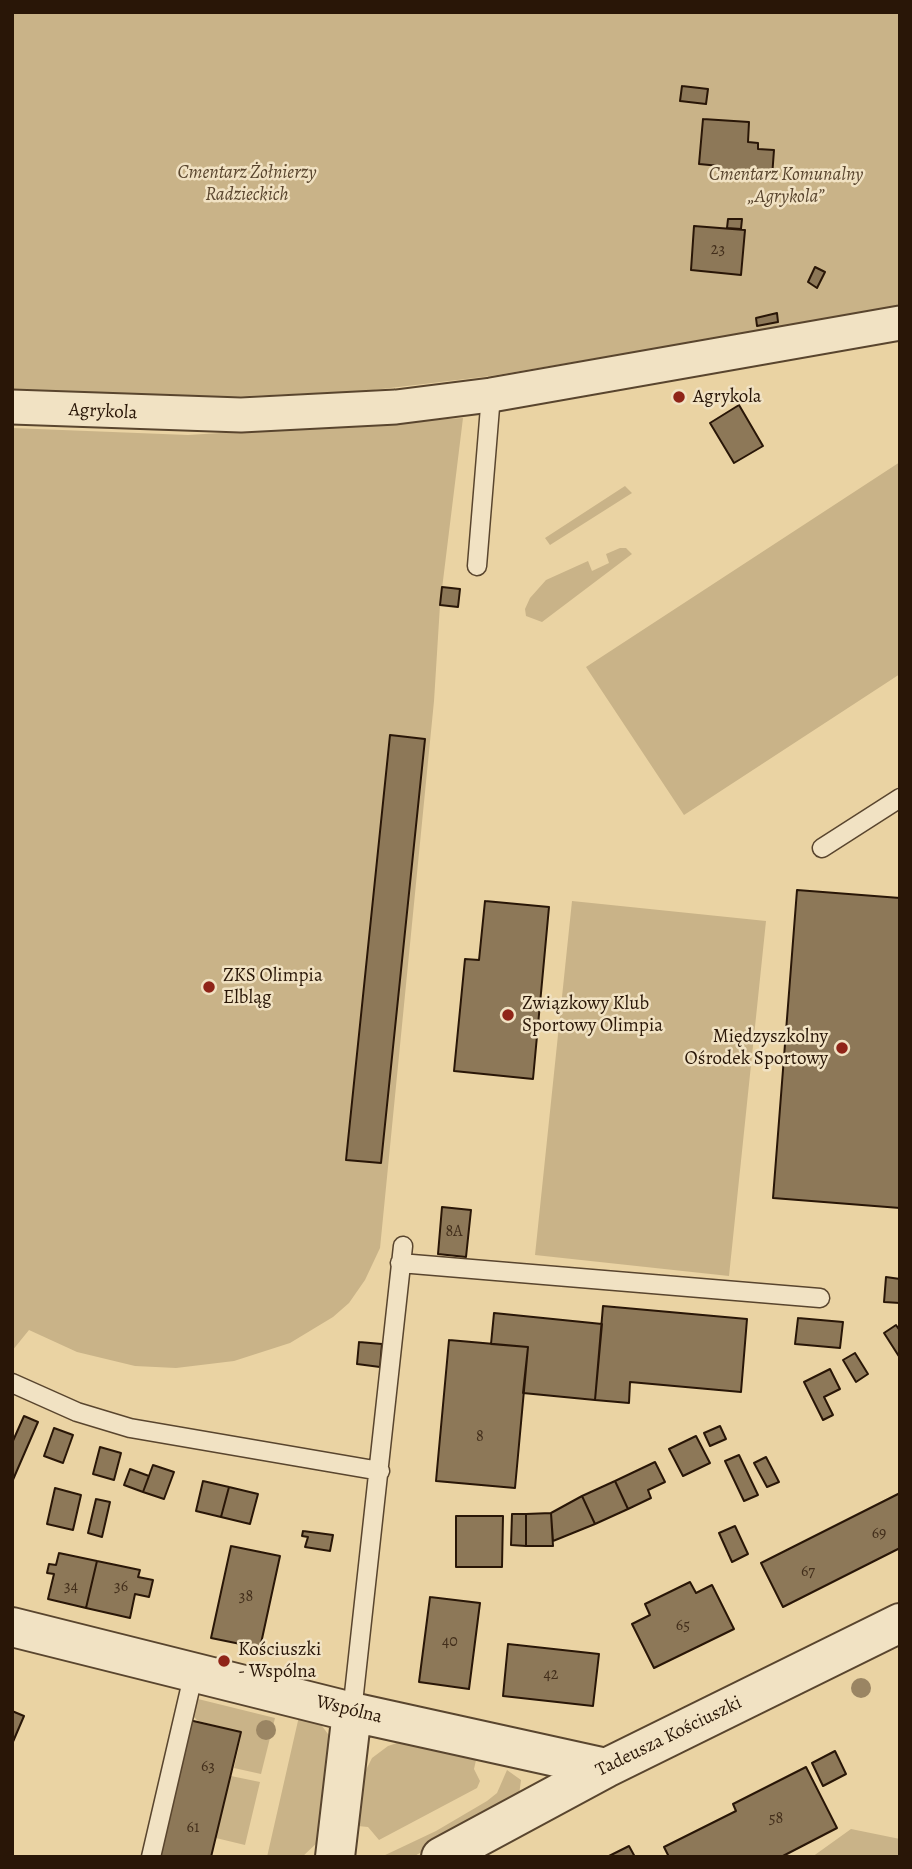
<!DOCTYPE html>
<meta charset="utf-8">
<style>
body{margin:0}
#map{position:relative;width:912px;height:1869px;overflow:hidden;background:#ead3a3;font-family:Alegreya,serif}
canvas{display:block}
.frame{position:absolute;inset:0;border:14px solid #291607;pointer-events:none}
</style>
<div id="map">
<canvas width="912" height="1869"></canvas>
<div class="frame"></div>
</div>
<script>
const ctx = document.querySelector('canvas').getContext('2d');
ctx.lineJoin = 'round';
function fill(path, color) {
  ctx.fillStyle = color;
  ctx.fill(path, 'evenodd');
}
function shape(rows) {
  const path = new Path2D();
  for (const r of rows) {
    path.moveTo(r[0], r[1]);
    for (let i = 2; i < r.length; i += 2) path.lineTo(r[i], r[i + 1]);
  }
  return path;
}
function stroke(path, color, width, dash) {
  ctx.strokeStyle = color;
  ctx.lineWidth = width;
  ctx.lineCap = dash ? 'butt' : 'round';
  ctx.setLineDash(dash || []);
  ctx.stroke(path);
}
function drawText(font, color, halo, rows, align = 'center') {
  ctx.font = font + ' Alegreya,serif';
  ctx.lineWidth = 5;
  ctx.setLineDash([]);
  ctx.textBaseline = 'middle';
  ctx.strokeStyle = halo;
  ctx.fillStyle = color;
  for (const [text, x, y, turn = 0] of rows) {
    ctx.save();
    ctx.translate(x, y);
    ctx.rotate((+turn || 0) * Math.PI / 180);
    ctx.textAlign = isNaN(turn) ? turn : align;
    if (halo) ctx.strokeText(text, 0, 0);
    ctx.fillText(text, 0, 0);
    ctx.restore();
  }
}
const green = shape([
 [12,12,900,12,900,307,491,376,365,391,223,397,12,391],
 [463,418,440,605,434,701,380,1248,365,1280,349,1303,333,1317,290,1343,234,1361,176,1368,135,1366,77,1352,29,1330,12,1351,12,428,188,435],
 [900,462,900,674,684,815,586,667],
 [625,486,632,493,550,545,545,538],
 [620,548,626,548,632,554,542,622,526,616,525,609,530,598,546,580,588,561,592,571,609,563,606,554],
 [572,901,766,921,729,1276,535,1255],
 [198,1699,275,1718,261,1774,234,1768,242,1732,198,1721,193,1716],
 [300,1712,317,1719,333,1741,318,1842,302,1857,267,1857],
 [400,1742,428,1743,476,1760,474,1769,480,1781,477,1788,379,1840,368,1827,358,1826,363,1776,372,1758,388,1746],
 [507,1770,521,1780,519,1795,413,1857,381,1857,436,1831,487,1801,497,1793],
 [231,1776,260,1782,245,1845,216,1838],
 [851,1829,900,1839,900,1857,812,1857]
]);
const building = shape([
 [682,86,708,89,706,104,680,101,682,86],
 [703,119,749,122,748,142,758,143,758,149,774,150,772,177,719,173,720,166,699,164,703,119],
 [728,219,742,219,741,229,727,228,728,219],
 [694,226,745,230,741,275,691,270,694,226],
 [815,267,825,272,817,288,808,282,815,267],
 [777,313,778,322,757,326,756,318,777,313],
 [739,405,763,446,734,463,710,423,739,405],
 [442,587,460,589,458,607,440,605,442,587],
 [390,735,425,739,381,1163,346,1160,390,735],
 [797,890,900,898,900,1208,773,1198,797,890],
 [485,901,549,907,533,1079,454,1071,465,959,479,960,485,901],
 [442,1207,471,1210,466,1257,438,1254,442,1207],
 [886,1277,900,1279,900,1303,884,1302,886,1277],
 [603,1306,747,1319,741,1392,630,1382,629,1403,595,1400,603,1306],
 [494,1313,602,1324,595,1400,523,1393,528,1347,491,1344,494,1313],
 [798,1318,843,1322,840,1348,795,1344,798,1318],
 [896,1325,900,1331,900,1358,884,1333,896,1325],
 [449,1340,528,1347,515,1488,436,1481,449,1340],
 [359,1342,382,1344,380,1367,357,1364,359,1342],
 [855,1353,868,1374,856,1382,843,1360,855,1353],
 [830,1369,840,1389,824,1397,833,1415,823,1420,804,1382,830,1369],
 [24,1416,38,1422,12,1482,12,1443,24,1416],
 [720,1426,726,1439,710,1446,704,1433,720,1426],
 [54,1428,73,1435,63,1463,44,1456,54,1428],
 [696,1436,710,1463,683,1476,669,1449,696,1436],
 [100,1447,121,1453,114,1480,93,1474,100,1447],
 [739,1455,758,1495,744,1501,725,1461,739,1455],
 [766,1457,779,1482,767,1487,754,1463,766,1457],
 [655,1462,665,1482,648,1490,651,1498,628,1509,615,1481,655,1462],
 [153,1465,174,1472,164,1499,143,1492,153,1465],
 [130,1469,149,1476,143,1492,124,1485,130,1469],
 [203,1481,229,1487,221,1517,196,1511,203,1481],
 [615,1481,628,1509,595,1524,582,1496,615,1481],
 [229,1487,258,1494,250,1524,221,1517,229,1487],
 [55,1488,81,1495,73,1530,47,1524,55,1488],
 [900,1493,900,1548,783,1607,761,1563,900,1493],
 [582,1496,595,1524,553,1541,551,1513,582,1496],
 [96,1499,110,1502,102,1537,88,1533,96,1499],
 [551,1513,553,1546,526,1546,526,1514,551,1513],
 [512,1514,526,1514,526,1546,511,1545,512,1514],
 [456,1516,503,1516,502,1567,456,1567,456,1516],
 [735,1526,748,1554,732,1562,719,1533,735,1526],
 [303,1531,333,1535,330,1551,305,1547,308,1537,302,1536,303,1531],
 [231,1546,280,1556,260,1648,211,1638,231,1546],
 [59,1553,97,1561,86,1608,48,1599,54,1574,47,1573,49,1564,56,1565,59,1553],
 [97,1561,140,1570,138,1577,153,1580,149,1597,135,1594,130,1618,86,1608,97,1561],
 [690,1582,696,1593,712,1585,734,1629,654,1668,632,1624,650,1615,645,1604,690,1582],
 [430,1597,480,1603,469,1689,419,1682,430,1597],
 [508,1644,599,1654,593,1706,503,1696,508,1644],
 [12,1711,24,1716,12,1744,12,1711],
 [189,1720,241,1732,211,1857,158,1857,189,1720],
 [835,1751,846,1774,823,1786,812,1763,835,1751],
 [806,1767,837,1828,781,1857,669,1857,664,1847,736,1811,733,1804,806,1767],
 [629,1846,635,1857,607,1857,629,1846]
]);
const service = shape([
 [477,566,491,395],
 [822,848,900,798],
 [400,1263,820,1298],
 [12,1383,77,1412,130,1428,380,1471],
 [352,1712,403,1246],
 [151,1857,194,1672]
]);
const minor = shape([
 [12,407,241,415,396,407,491,395,900,323]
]);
const tertiary = shape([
 [12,1627,352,1712,606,1768],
 [335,1857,352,1712],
 [441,1857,606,1768,900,1623]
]);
const trees = [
 [861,1688],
 [266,1730]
];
const markers = [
 [679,397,7,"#8f2418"],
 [209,987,7,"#8f2418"],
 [508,1015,7,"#8f2418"],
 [842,1048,7,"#8f2418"],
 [224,1661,7,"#8f2418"]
];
const numberNames = [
 ["23",718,250],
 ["8A",454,1232],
 ["8",480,1437],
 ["69",879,1534],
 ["67",808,1572],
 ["34",71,1587],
 ["36",121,1587],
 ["38",246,1597],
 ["65",683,1626],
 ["40",450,1642],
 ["42",551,1675],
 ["63",208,1767],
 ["58",776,1819],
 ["61",193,1828]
];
const parkNames = [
 ["Cmentarz Żołnierzy",247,173],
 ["Radzieckich",247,195],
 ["Cmentarz Komunalny",786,175],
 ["„Agrykola”",786,197]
];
const poiNames = [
 ["Agrykola",693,397],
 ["ZKS Olimpia",223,976],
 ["Elbląg",223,998],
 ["Związkowy Klub",522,1004],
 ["Sportowy Olimpia",522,1026],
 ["Międzyszkolny",828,1037,"right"],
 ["Ośrodek Sportowy",828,1059,"right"],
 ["Kościuszki",238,1650],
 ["- Wspólna",238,1672]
];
const streetNames = [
 ["Agrykola",103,412,3],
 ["Wspólna",349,1710,14],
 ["Tadeusza Kościuszki",669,1737,-26]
];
fill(green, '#c9b388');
fill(building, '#8d7858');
stroke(building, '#291607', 2);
stroke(service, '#59452e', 21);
stroke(minor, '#59452e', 37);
stroke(tertiary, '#59452e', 42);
stroke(service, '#f1e2c3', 18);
stroke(minor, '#f1e2c3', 33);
stroke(tertiary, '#f1e2c3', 38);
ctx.fillStyle = '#9a8563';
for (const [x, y] of trees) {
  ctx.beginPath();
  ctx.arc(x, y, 10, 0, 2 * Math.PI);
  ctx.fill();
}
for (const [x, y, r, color] of markers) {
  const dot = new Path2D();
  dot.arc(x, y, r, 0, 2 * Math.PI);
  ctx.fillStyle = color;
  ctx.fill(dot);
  stroke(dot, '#f1e2c3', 2.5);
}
drawText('16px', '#422e1b', null, numberNames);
drawText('italic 19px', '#59452e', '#f1e2c3', parkNames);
drawText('19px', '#291607', '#f1e2c3', poiNames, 'left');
drawText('19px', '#291607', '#f1e2c3', streetNames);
</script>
